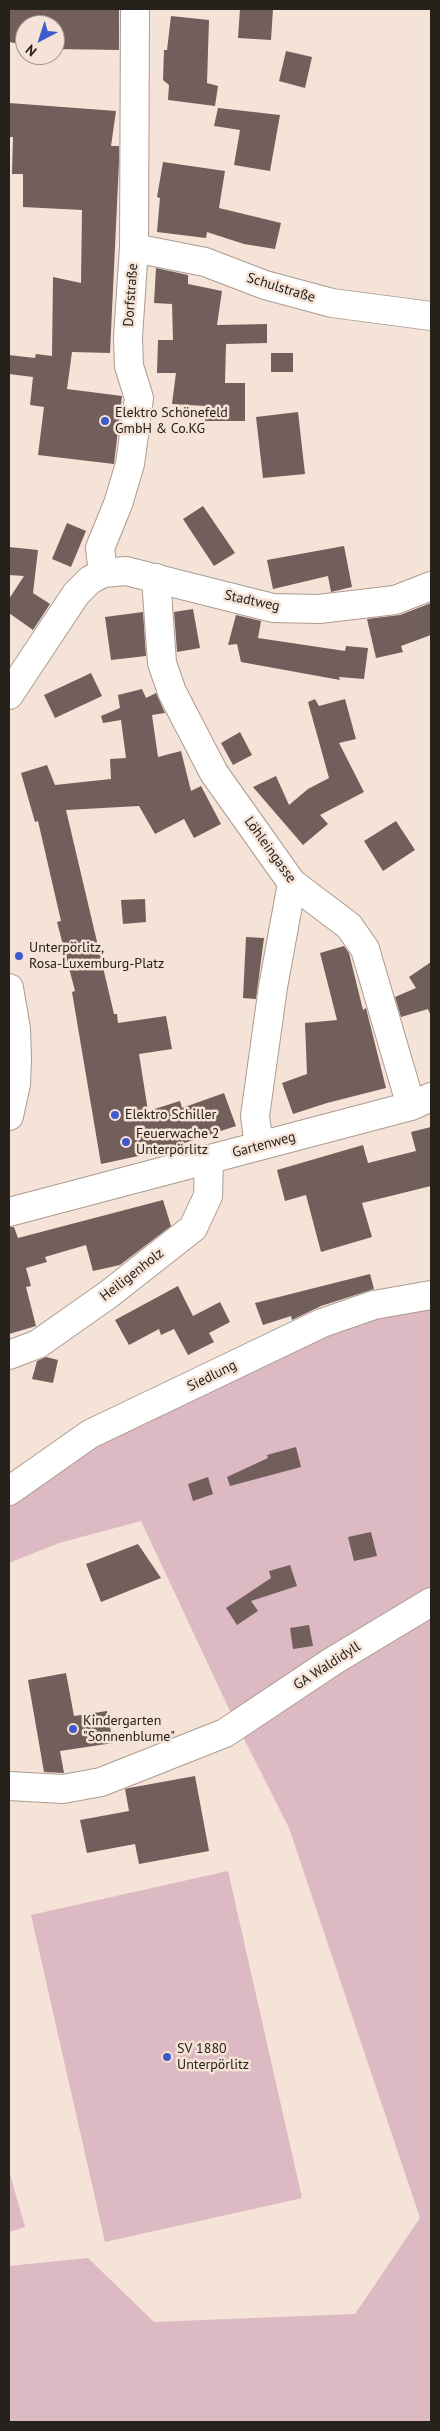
<!DOCTYPE html>
<meta charset="utf-8">
<style>
body{margin:0}
#map{position:relative;width:440px;height:2431px;overflow:hidden;background:#f4e3d6;font-family:"PT Sans",sans-serif}
canvas{display:block}
.frame{position:absolute;inset:0;border:10px solid #27211c;pointer-events:none}
.north{position:absolute;left:15px;top:15px;width:50px;height:50px;box-sizing:border-box;background:#f4e3d6;border:1px solid #a2958c;border-radius:50%;rotate:220deg;font-size:14px;font-weight:700;line-height:20px;text-align:center;color:#27211c}
.north::after{content:'';display:block;margin:auto;width:18px;height:22px;background:#4059cc;clip-path:polygon(50% 0,100% 100%,50% 72%,0 100%)}
</style>
<div id="map">
<canvas width="440" height="2431"></canvas>
<div class="frame"></div>
<div class="north">N</div>
</div>
<script>
const ctx = document.querySelector('canvas').getContext('2d');
ctx.lineJoin = 'round';
function fill(path, color) {
  ctx.fillStyle = color;
  ctx.fill(path, 'evenodd');
}
function shape(rows) {
  const path = new Path2D();
  for (const r of rows) {
    path.moveTo(r[0], r[1]);
    for (let i = 2; i < r.length; i += 2) path.lineTo(r[i], r[i + 1]);
  }
  return path;
}
function stroke(path, color, width, dash) {
  ctx.strokeStyle = color;
  ctx.lineWidth = width;
  ctx.lineCap = dash ? 'butt' : 'round';
  ctx.setLineDash(dash || []);
  ctx.stroke(path);
}
function drawText(font, color, halo, rows, align = 'center') {
  ctx.font = font + ' "PT Sans",sans-serif';
  ctx.lineWidth = 5;
  ctx.setLineDash([]);
  ctx.textBaseline = 'middle';
  ctx.strokeStyle = halo;
  ctx.fillStyle = color;
  for (const [text, x, y, turn = 0] of rows) {
    ctx.save();
    ctx.translate(x, y);
    ctx.rotate((+turn || 0) * Math.PI / 180);
    ctx.textAlign = isNaN(turn) ? turn : align;
    if (halo) ctx.strokeText(text, 0, 0);
    ctx.fillText(text, 0, 0);
    ctx.restore();
  }
}
const green = shape([
 [431,1308,431,2422,9,2422,9,2266,88,2258,154,2322,355,2314,420,2218,289,1828,230,1711,141,1521,59,1543,9,1563,9,1505,102,1443,331,1333,383,1317],
 [228,1871,302,2198,105,2242,31,1915],
 [9,2171,25,2227,9,2232]
]);
const building = shape([
 [10,9,119,10,119,50,55,49,55,25,25,25,25,45,9,42],
 [240,9,273,9,271,40,238,38],
 [171,16,209,20,207,83,218,86,215,106,168,100,169,85,163,80,164,50,167,50],
 [286,51,312,57,305,88,279,81],
 [9,103,116,111,111,146,119,146,119,162,110,353,72,352,67,389,122,396,114,464,38,455,44,407,30,405,33,377,9,374,9,355,35,358,36,354,52,356,53,277,81,283,82,210,23,207,23,174,12,174,13,137,9,137],
 [218,108,280,115,270,171,234,165,240,130,214,126],
 [163,162,225,171,219,208,281,223,275,249,244,244,207,232,206,238,157,232,160,198,157,197],
 [156,268,188,275,188,284,222,291,217,325,267,324,267,343,226,344,225,383,245,383,245,421,205,421,205,406,172,404,176,373,157,373,158,340,173,340,172,304,154,303],
 [271,353,293,353,293,372,271,372],
 [298,412,305,474,263,478,256,417],
 [203,506,235,553,214,566,183,519],
 [67,523,86,531,71,567,52,559],
 [344,546,352,587,331,592,328,576,273,589,267,560],
 [9,547,38,550,33,593,50,604,33,630,9,613,9,599,24,576,9,575],
 [431,603,431,635,401,646,403,652,376,658,367,619,400,615],
 [193,609,200,648,177,652,174,612],
 [143,612,146,656,111,660,105,617],
 [236,615,261,621,258,638,345,651,346,646,368,648,364,679,339,677,340,680,241,662,237,644,228,645],
 [91,673,102,696,55,718,44,695],
 [142,689,146,698,156,693,165,713,152,715,158,757,181,751,191,791,201,786,221,824,194,838,184,819,155,834,139,806,66,810,114,1014,117,1014,118,1023,166,1016,172,1049,139,1054,148,1111,180,1101,182,1108,224,1093,236,1126,157,1152,101,1164,72,992,75,991,57,922,61,921,38,821,35,822,21,773,47,765,55,785,111,779,110,759,126,758,121,720,103,723,101,716,120,708,118,695],
 [315,699,319,706,345,699,356,739,339,743,364,792,320,815,328,824,303,845,253,787,276,776,289,805,308,789,329,778,308,702],
 [240,732,252,755,233,765,221,743],
 [396,821,415,850,383,871,364,841],
 [145,899,146,922,123,924,121,900],
 [246,937,264,938,256,999,243,998],
 [344,946,349,953,363,1010,366,1008,386,1088,327,1103,293,1114,282,1083,307,1074,305,1023,337,1020,320,953],
 [431,962,431,1016,428,1009,401,1017,395,997,416,988,409,977],
 [431,1127,431,1186,362,1203,372,1237,321,1252,306,1195,285,1201,277,1170,363,1145,368,1163,416,1151,411,1132],
 [163,1200,171,1226,120,1265,93,1271,86,1245,45,1257,47,1262,26,1268,31,1286,26,1287,36,1326,9,1334,9,1227,14,1227,18,1238],
 [370,1274,374,1289,321,1306,292,1320,291,1316,263,1325,255,1303],
 [178,1286,193,1316,220,1302,230,1322,209,1333,214,1342,188,1355,174,1329,161,1335,159,1329,129,1345,115,1320],
 [46,1357,58,1360,53,1383,32,1379,37,1361],
 [296,1447,301,1467,230,1486,227,1477,268,1458,267,1455],
 [208,1477,213,1494,193,1501,188,1484],
 [371,1532,377,1556,354,1561,348,1537],
 [138,1544,161,1578,101,1602,86,1564],
 [290,1565,297,1586,251,1601,258,1611,237,1625,226,1608,271,1578,269,1571],
 [309,1625,313,1646,293,1649,290,1628],
 [66,1673,74,1716,107,1711,113,1743,60,1751,64,1773,44,1772,28,1680],
 [195,1776,209,1851,139,1864,135,1844,87,1853,80,1820,129,1811,125,1789,129,1788]
]);
const street = shape([
 [134,248,205,262,265,285,332,303,431,316],
 [103,573,100,548,118,504,130,464,139,398,129,366,128,337,134,248,135,9],
 [156,578,162,663,172,692,214,773,292,883,349,926,365,949,411,1106],
 [259,1146,255,1116,273,987,292,883],
 [9,1212,411,1106,431,1097],
 [9,1355,38,1344,109,1294,193,1228,208,1196,209,1160],
 [9,1491,90,1434,322,1323,374,1305,431,1295],
 [9,1786,63,1789,101,1782,225,1733,333,1661,431,1602]
]);
const secondary = shape([
 [9,695,76,594,90,580,103,573,126,571,273,608,319,609,395,600,431,586],
 [9,988,16,1029,17,1060,16,1084,9,1116]
]);
const markers = [
 [105,421,5,"#4059cc"],
 [19,956,5,"#4059cc"],
 [115,1115,5,"#4059cc"],
 [126,1142,5,"#4059cc"],
 [73,1729,5,"#4059cc"],
 [167,2057,5,"#4059cc"]
];
const streetNames = [
 ["Schulstraße",281,288,17],
 ["Dorfstraße",131,295,-86],
 ["Stadtweg",252,601,12],
 ["Löhleingasse",270,850,54],
 ["Gartenweg",264,1145,-15],
 ["Heiligenholz",132,1275,-38],
 ["Siedlung",212,1376,-26],
 ["GA Waldidyll",327,1666,-33]
];
const poiNames = [
 ["Elektro Schönefeld",115,413],
 ["GmbH & Co.KG",115,429],
 ["Unterpörlitz,",29,948],
 ["Rosa-Luxemburg-Platz",29,964],
 ["Elektro Schiller",125,1115],
 ["Feuerwache 2",136,1134],
 ["Unterpörlitz",136,1150],
 ["Kindergarten",83,1721],
 ["\"Sonnenblume\"",83,1737],
 ["SV 1880",177,2049],
 ["Unterpörlitz",177,2065]
];
fill(green, '#dcb9c3');
fill(building, '#725e5b');
stroke(street, '#ac9b8f', 30);
stroke(secondary, '#ac9b8f', 30);
stroke(street, '#fff', 28);
stroke(secondary, '#fff', 28);
for (const [x, y, r, color] of markers) {
  const dot = new Path2D();
  dot.arc(x, y, r, 0, 2 * Math.PI);
  ctx.fillStyle = color;
  ctx.fill(dot);
  stroke(dot, '#f4e3d6', 2);
}
drawText('14px', '#27211c', '#f4e3d6', streetNames);
drawText('14px', '#27211c', '#f4e3d6', poiNames, 'left');
</script>
